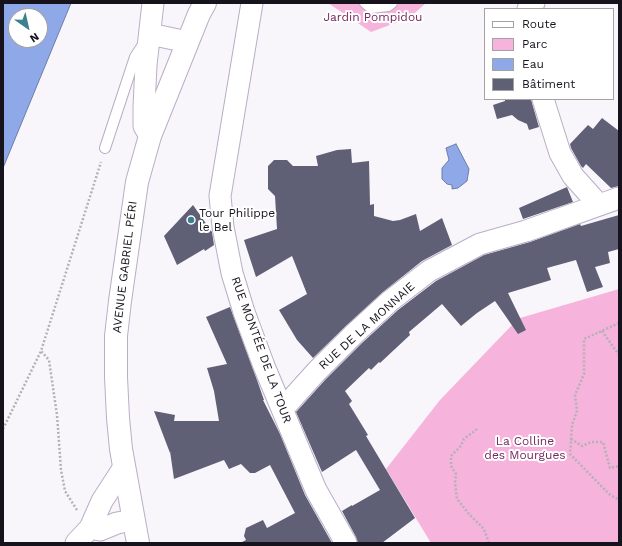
<!DOCTYPE html>
<meta charset="utf-8">
<style>
body{margin:0}
#map{position:relative;width:622px;height:546px;overflow:hidden;background:#f8f6fb;font-family:"Work Sans",sans-serif}
canvas{display:block}
.frame{position:absolute;inset:0;border:4px solid #17131c;pointer-events:none}
.legend{position:absolute;left:484px;top:8px;width:130px;height:92px;box-sizing:border-box;background:#fff;border:1px solid #a2a1a4;margin:0;padding:5px 7px;list-style:none;font-size:12px;color:#17131c}
.legend li{display:flex;align-items:center;gap:8px;height:20px}
.legend b{width:20px;border:1px solid #a2a1a4}
.north{position:absolute;left:8px;top:8px;width:40px;height:40px;box-sizing:border-box;background:#fff;border:1px solid #a2a1a4;border-radius:50%;rotate:146deg;font-size:11px;font-weight:700;line-height:16px;text-align:center;color:#17131c}
.north::after{content:'';display:block;margin:auto;width:14px;height:18px;background:#3c828e;clip-path:polygon(50% 0,100% 100%,50% 72%,0 100%)}
</style>
<div id="map">
<canvas width="622" height="546"></canvas>
<div class="frame"></div>
<ul class="legend">
<li><b style="height:5px;background:#fff"></b>Route</li>
<li><b style="height:11px;background:#f6b3db"></b>Parc</li>
<li><b style="height:11px;background:#8fa9e8"></b>Eau</li>
<li><b style="height:11px;background:#5f5f76"></b>Bâtiment</li>
</ul>
<div class="north">N</div>
</div>
<script>
const ctx = document.querySelector('canvas').getContext('2d');
ctx.lineJoin = 'round';
function fill(path, color) {
  ctx.fillStyle = color;
  ctx.fill(path, 'evenodd');
}
function shape(rows) {
  const path = new Path2D();
  for (const r of rows) {
    path.moveTo(r[0], r[1]);
    for (let i = 2; i < r.length; i += 2) path.lineTo(r[i], r[i + 1]);
  }
  return path;
}
function stroke(path, color, width, dash) {
  ctx.strokeStyle = color;
  ctx.lineWidth = width;
  ctx.lineCap = dash ? 'butt' : 'round';
  ctx.setLineDash(dash || []);
  ctx.stroke(path);
}
function drawText(font, color, halo, rows, align = 'center') {
  ctx.font = font + ' "Work Sans",sans-serif';
  ctx.lineWidth = 4;
  ctx.setLineDash([]);
  ctx.textBaseline = 'middle';
  ctx.strokeStyle = halo;
  ctx.fillStyle = color;
  for (const [text, x, y, turn = 0] of rows) {
    ctx.save();
    ctx.translate(x, y);
    ctx.rotate((+turn || 0) * Math.PI / 180);
    ctx.textAlign = isNaN(turn) ? turn : align;
    if (halo) ctx.strokeText(text, 0, 0);
    ctx.fillText(text, 0, 0);
    ctx.restore();
  }
}
const green = shape([
 [328,3,426,3,409,18,371,32],
 [619,289,619,543,431,543,386,469,440,400,512,325,520,318]
]);
const water = shape([
 [3,3,71,3,3,168,3,3],
 [16,16,40,16,40,40,16,40,16,16],
 [456,144,469,169,467,181,458,188,452,189,452,185,447,184,442,179,442,168,449,160,446,148,456,144]
]);
const building = shape([
 [505,99,531,99,532,103,539,127,529,130,527,124,518,120,512,115,497,119,493,105,505,101],
 [602,118,619,131,619,186,611,188,586,164,583,168,581,166,571,148,570,144,588,125,593,129],
 [351,149,352,163,369,161,370,205,374,204,374,216,393,221,400,220,416,214,420,231,442,218,452,245,422,261,383,292,346,326,313,358,297,340,279,310,307,294,292,256,256,277,244,240,277,229,275,196,268,189,268,166,274,160,287,160,293,166,318,166,316,156,337,150],
 [567,187,573,202,523,219,519,208],
 [193,205,212,232,214,245,205,251,204,249,177,265,164,236],
 [619,215,619,249,608,252,610,263,595,267,603,287,587,292,576,260,547,268,551,280,508,293,526,330,518,334,495,301,477,313,461,326,442,304,409,332,410,335,380,363,379,362,371,370,369,368,345,391,352,401,349,404,368,435,366,436,415,518,382,543,358,543,356,537,342,511,352,505,352,506,380,490,356,450,322,472,296,412,297,411,325,380,362,343,398,310,436,281,484,255,530,242,580,224,581,226],
 [230,307,257,380,264,400,263,400,280,434,305,495,332,543,240,543,246,540,244,536,246,528,263,520,267,528,295,513,270,465,255,473,250,473,241,464,229,469,224,460,174,479,170,451,170,453,154,411,175,415,174,421,219,421,214,391,207,368,227,364,206,317]
]);
const path = shape([
 [619,323,584,339,584,374,575,395,577,411,572,425,570,454,609,494,619,500],
 [602,331,619,355],
 [3,429,41,351],
 [477,429,464,439,460,447,451,456,451,466,456,474,455,483,457,499,469,514,484,529,489,543],
 [571,439,582,446,591,442,603,442,610,468,619,466],
 [77,510,65,491,61,470,57,415,49,360,41,351,101,162]
]);
const service = shape([
 [365,3,371,8,388,6,392,3],
 [105,148,135,57,144,43]
]);
const minor = shape([
 [252,3,220,196,223,227,232,273,244,312,264,366,316,490,346,543],
 [528,9,530,5,534,3],
 [150,34,178,40,187,44],
 [543,99,560,153,573,176,599,205],
 [150,136,144,126,144,107,146,65,153,3],
 [282,409,289,402,316,372,354,334,390,301,429,271,480,244,526,231,619,198],
 [90,528,100,530,117,523,133,520],
 [76,543,90,528,102,501,124,467]
]);
const secondary = shape([
 [138,543,121,449,118,418,116,377,116,336,120,301,137,182,150,136,199,14,205,3]
]);
const markers = [
 [191,220,4,"#3c828e"]
];
const parkNames = [
 ["Jardin Pompidou",373,17],
 ["La Colline",525,441],
 ["des Mourgues",525,455]
];
const poiNames = [
 ["Tour Philippe",199,213],
 ["le Bel",199,227]
];
const streetNames = [
 ["AVENUE GABRIEL PÉRI",125,267,-83],
 ["RUE DE LA MONNAIE",367,326,-42],
 ["RUE MONTÉE DE LA TOUR",261,350,70]
];
fill(green, '#f6b3db');
fill(water, '#8fa9e8');
stroke(water, '#6b7cab', 1);
fill(building, '#5f5f76');
stroke(service, '#b9aec7', 12);
stroke(minor, '#b9aec7', 23);
stroke(secondary, '#b9aec7', 24);
stroke(path, '#b3b1b7', 2.5, [2, 2]);
stroke(service, '#fff', 10);
stroke(minor, '#fff', 21);
stroke(secondary, '#fff', 22);
for (const [x, y, r, color] of markers) {
  const dot = new Path2D();
  dot.arc(x, y, r, 0, 2 * Math.PI);
  ctx.fillStyle = color;
  ctx.fill(dot);
  stroke(dot, '#fff', 1.5);
}
drawText('12px', '#76275c', '#fff', parkNames);
drawText('12px', '#17131c', '#fff', poiNames, 'left');
drawText('12px', '#17131c', '#fff', streetNames);
</script>
